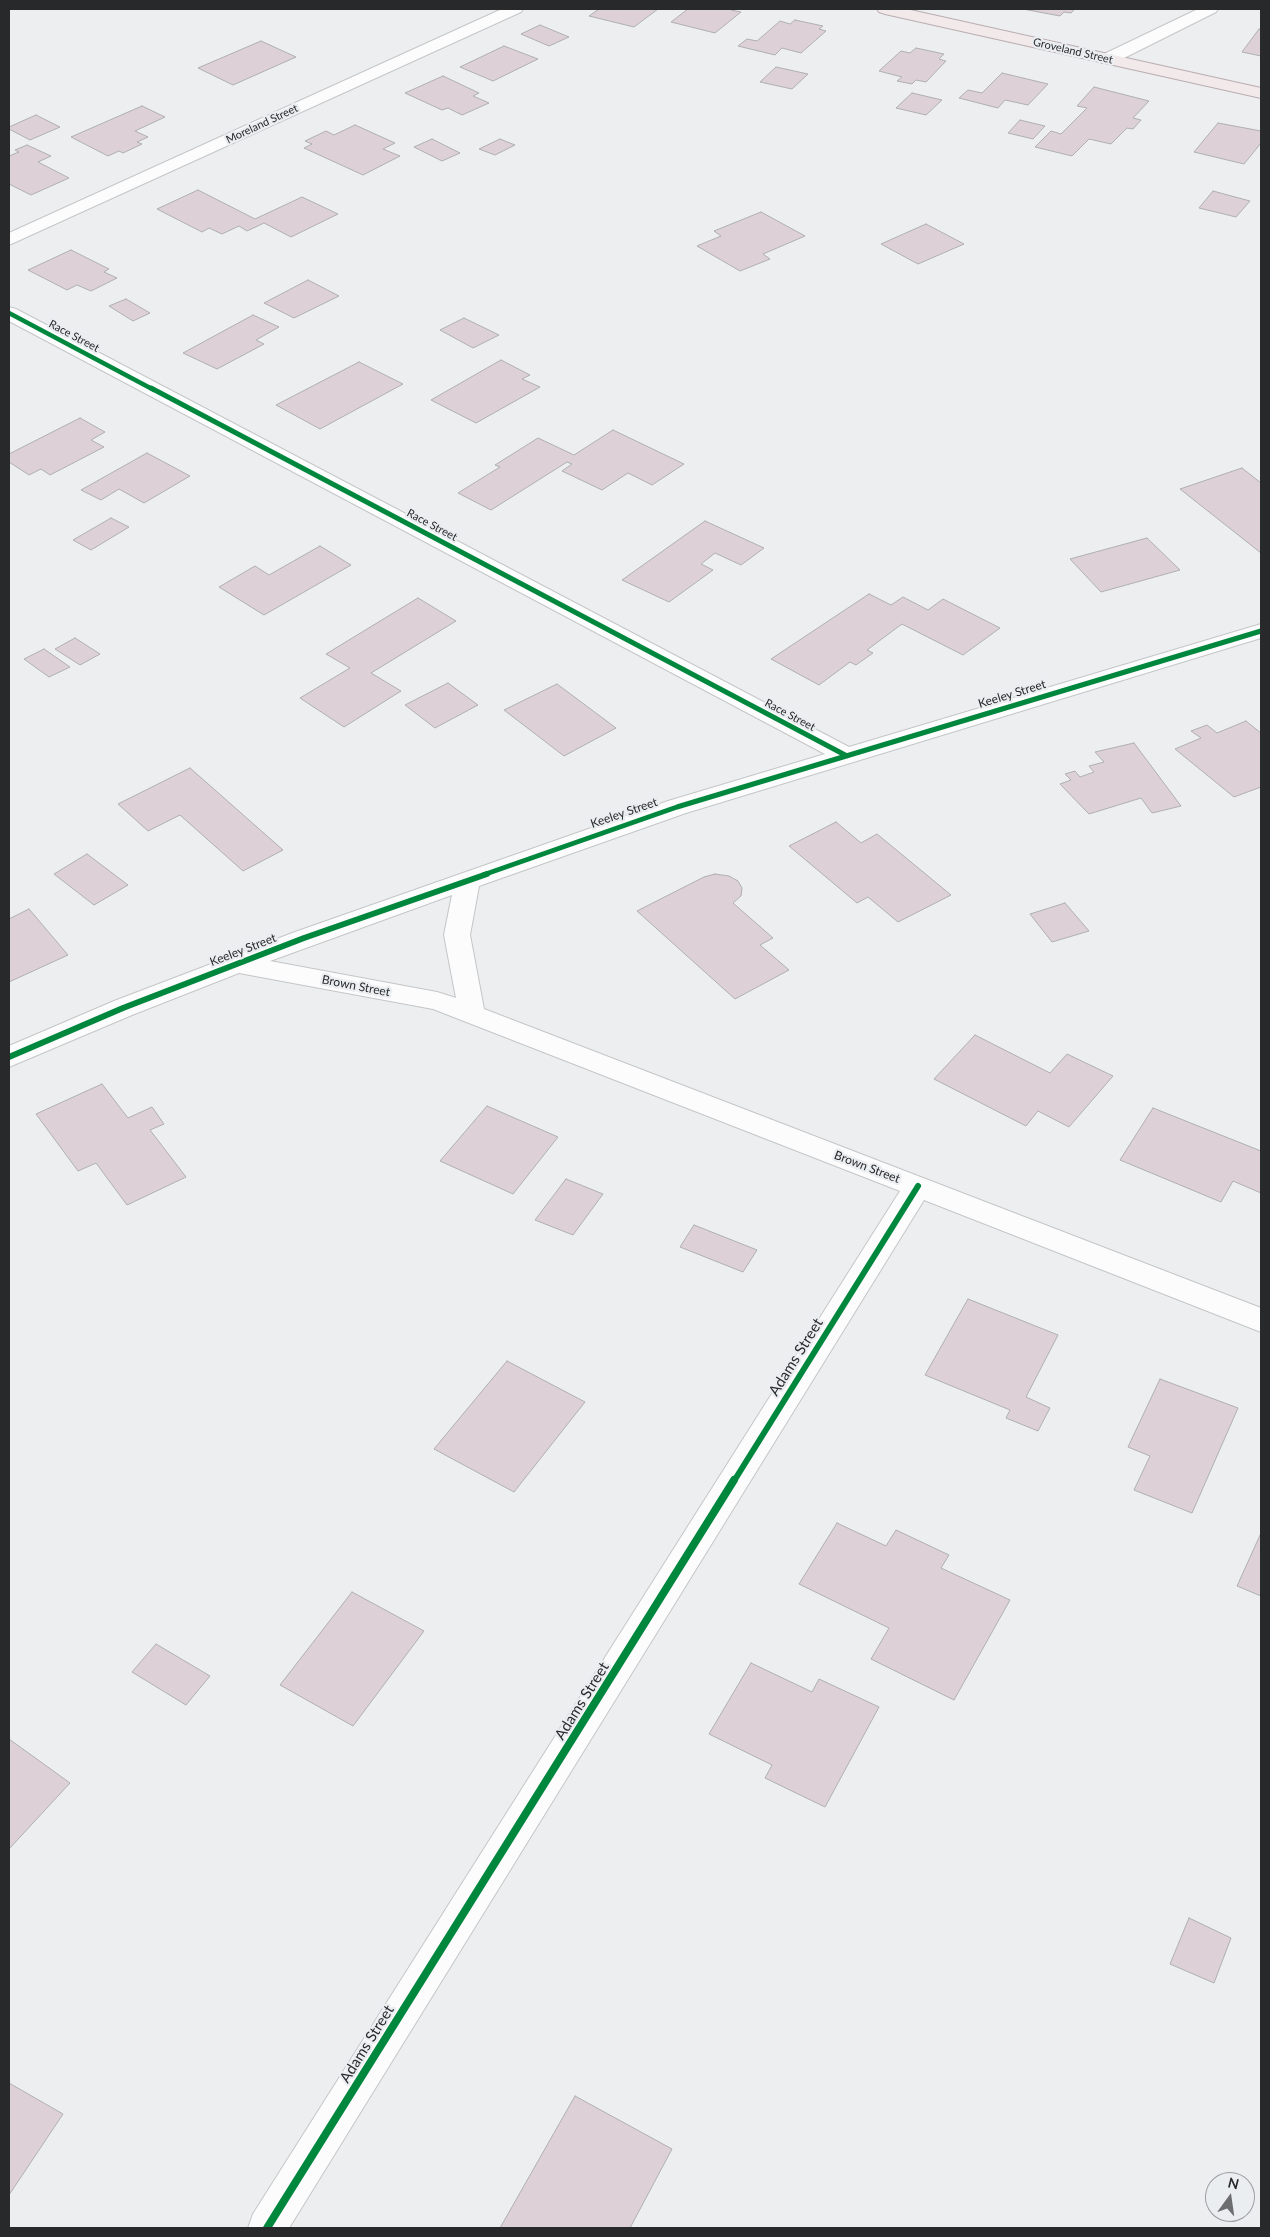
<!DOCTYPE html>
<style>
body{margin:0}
#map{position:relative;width:1270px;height:2237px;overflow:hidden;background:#eceef0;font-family:Lato,sans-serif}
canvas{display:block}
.frame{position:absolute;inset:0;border:10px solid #28292a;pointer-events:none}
.north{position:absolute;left:1205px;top:2172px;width:50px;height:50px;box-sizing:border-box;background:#ebeef1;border:1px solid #9d9fa1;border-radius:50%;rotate:14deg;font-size:14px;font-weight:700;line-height:20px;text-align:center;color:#28292a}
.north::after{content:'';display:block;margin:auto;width:18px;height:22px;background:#6d6e6f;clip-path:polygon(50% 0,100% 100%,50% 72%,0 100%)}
</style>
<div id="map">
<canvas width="1270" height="2237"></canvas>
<div class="frame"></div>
<div class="north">N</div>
</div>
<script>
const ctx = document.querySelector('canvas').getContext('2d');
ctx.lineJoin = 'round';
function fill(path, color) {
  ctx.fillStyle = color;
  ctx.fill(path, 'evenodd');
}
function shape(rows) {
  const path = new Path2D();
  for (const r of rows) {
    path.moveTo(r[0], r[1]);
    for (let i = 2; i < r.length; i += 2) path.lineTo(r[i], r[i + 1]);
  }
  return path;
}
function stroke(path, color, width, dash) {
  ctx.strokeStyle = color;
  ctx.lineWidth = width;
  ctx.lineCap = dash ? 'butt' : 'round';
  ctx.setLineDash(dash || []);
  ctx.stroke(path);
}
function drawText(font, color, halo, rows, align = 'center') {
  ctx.font = font + ' Lato,sans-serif';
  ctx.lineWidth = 4.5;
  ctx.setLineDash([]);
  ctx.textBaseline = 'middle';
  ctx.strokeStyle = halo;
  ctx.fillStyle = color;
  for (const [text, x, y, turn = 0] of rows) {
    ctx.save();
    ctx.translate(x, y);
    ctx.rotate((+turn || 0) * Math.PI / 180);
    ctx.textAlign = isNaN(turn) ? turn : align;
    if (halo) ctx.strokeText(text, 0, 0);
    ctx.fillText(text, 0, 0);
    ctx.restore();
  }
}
const building = shape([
 [599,9,658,9,634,27,589,16,599,9],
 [688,9,733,9,731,10,741,12,715,33,671,22,688,9],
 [1023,9,1075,9,1071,13,1064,12,1060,16,1023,9],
 [795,20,823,26,819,29,826,31,801,53,782,48,775,55,738,46,747,39,757,41,780,21,790,24,795,20],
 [540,25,569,37,549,46,521,34,540,25],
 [1259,29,1261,30,1261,56,1242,52,1259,29],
 [261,41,296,57,233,85,198,68,261,41],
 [504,46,538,59,493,81,460,67,504,46],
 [916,48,944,54,939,59,946,61,926,82,916,80,912,84,897,81,902,77,879,71,901,51,910,53,916,48],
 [776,67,808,74,792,89,760,82,776,67],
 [1002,73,1048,84,1028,105,1005,100,998,108,959,98,968,90,982,93,1002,73],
 [443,76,479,93,473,96,489,103,462,115,448,108,442,110,405,93,443,76],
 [1094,87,1149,101,1133,118,1141,120,1133,129,1127,128,1111,144,1089,139,1072,156,1035,147,1051,131,1061,134,1087,108,1077,106,1094,87],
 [912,93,942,100,926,115,896,108,912,93],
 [142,106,165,117,135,131,148,137,137,142,142,144,123,153,119,151,108,156,71,137,142,106],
 [36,115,60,127,30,140,9,129,9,127,36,115],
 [1020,120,1045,126,1033,139,1008,133,1020,120],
 [1218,123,1261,131,1261,143,1244,164,1194,152,1218,123],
 [355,125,395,143,383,149,400,156,363,175,304,148,312,144,305,141,326,131,334,135,355,125],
 [432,139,460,153,442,161,414,147,432,139],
 [500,139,515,145,495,155,479,149,500,139],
 [27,145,51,156,38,162,69,178,31,195,9,184,9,156,19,152,15,150,27,145],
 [198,190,255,219,302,197,338,214,291,237,264,223,247,231,239,226,222,234,209,228,202,232,157,209,198,190],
 [1213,191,1250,201,1236,217,1199,208,1213,191],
 [761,212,805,236,763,254,770,259,740,271,697,246,721,236,714,231,761,212],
 [926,224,964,244,918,264,881,244,926,224],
 [71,250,109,269,104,272,117,278,91,291,77,285,67,290,28,270,71,250],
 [308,280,339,296,294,318,264,303,308,280],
 [126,299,150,313,133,321,109,306,126,299],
 [253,315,279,327,256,340,264,344,217,369,183,353,253,315],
 [464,318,499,335,473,348,440,330,464,318],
 [501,360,530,375,522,379,540,387,476,423,431,400,501,360],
 [359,362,403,384,320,429,276,405,359,362],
 [80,418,105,432,91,440,104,447,50,475,41,469,29,475,9,462,9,454,80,418],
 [613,430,684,464,652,485,628,473,602,490,562,471,572,464,567,462,491,510,458,493,500,467,495,465,538,438,574,455,613,430],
 [147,453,190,476,144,503,119,489,101,500,81,490,147,453],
 [1242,468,1261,483,1261,553,1180,489,1242,468],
 [111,518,129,527,91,550,73,540,111,518],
 [705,521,764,548,741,565,715,553,701,564,713,570,669,602,622,580,705,521],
 [1147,538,1180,570,1101,592,1070,559,1147,538],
 [320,546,351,565,264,615,219,587,255,566,269,575,320,546],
 [869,594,891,605,903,597,928,610,943,599,1000,628,963,655,902,624,867,650,873,653,856,665,850,662,819,685,771,659,869,594],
 [418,598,456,621,371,673,401,691,344,727,300,698,350,668,326,654,418,598],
 [75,638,100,654,80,665,55,649,75,638],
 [44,649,70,667,49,677,24,659,44,649],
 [448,683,478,705,435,728,405,705,448,683],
 [557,684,616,728,564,756,504,710,557,684],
 [1246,721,1261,733,1261,787,1234,797,1175,749,1201,738,1191,731,1207,725,1217,733,1246,721],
 [1134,743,1181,806,1152,813,1141,798,1089,814,1060,784,1071,780,1065,774,1075,771,1080,777,1094,772,1089,766,1104,762,1095,752,1134,743],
 [190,768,283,850,243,871,180,815,148,831,118,804,190,768],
 [836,822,861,843,877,834,951,895,898,922,868,897,857,903,789,846,836,822],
 [87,854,128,885,94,905,54,874,87,854],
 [715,874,729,876,738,881,742,888,741,896,733,903,773,938,760,945,789,970,735,999,637,911,704,877,715,874],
 [1065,903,1089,931,1052,942,1030,914,1065,903],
 [29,909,68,955,9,982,9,919,29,909],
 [975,1035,1050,1073,1067,1054,1113,1076,1069,1127,1038,1111,1026,1126,934,1079,975,1035],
 [102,1084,128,1118,152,1107,164,1124,150,1130,186,1177,127,1205,96,1163,78,1171,36,1114,102,1084],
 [487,1106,558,1137,513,1194,440,1161,487,1106],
 [1153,1108,1261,1151,1261,1193,1233,1181,1221,1202,1120,1160,1153,1108],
 [566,1179,603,1194,573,1235,535,1220,566,1179],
 [694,1225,757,1250,743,1272,680,1247,694,1225],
 [968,1299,1058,1335,1026,1397,1050,1408,1038,1431,1006,1418,1010,1410,925,1375,968,1299],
 [507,1361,585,1402,514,1492,434,1449,507,1361],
 [1160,1379,1238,1408,1192,1513,1134,1490,1150,1456,1128,1447,1160,1379],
 [837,1523,886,1546,896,1530,949,1555,941,1568,1010,1600,954,1700,871,1659,889,1628,799,1584,837,1523],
 [1261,1533,1261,1596,1237,1586,1261,1533],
 [352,1592,424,1631,353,1726,280,1685,352,1592],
 [156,1644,210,1676,186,1705,132,1672,156,1644],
 [751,1663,812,1692,819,1679,879,1707,825,1807,765,1778,772,1765,709,1734,751,1663],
 [9,1739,70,1783,9,1849,9,1739],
 [1189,1918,1231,1938,1214,1983,1170,1964,1189,1918],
 [9,2083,63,2114,9,2195,9,2083],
 [575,2096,672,2149,630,2228,500,2228,575,2096]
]);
const minor = shape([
 [502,9,523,9,521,12,9,245,9,233,502,9],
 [1198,9,1218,9,1216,12,1114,63,1102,63,1100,59,1102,55,1198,9],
 [9,307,16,309,849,747,1261,624,1261,638,686,813,479,886,470,935,484,1009,1261,1308,1261,1332,924,1200,289,2228,248,2228,253,2214,900,1191,433,1009,239,973,132,1015,9,1067,9,1046,114,1001,295,932,668,801,825,754,9,321,9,307],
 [452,895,444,935,456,998,437,992,270,961,452,895]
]);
const major = shape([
 [877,9,906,9,1261,88,1261,98,885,14,879,12,877,9]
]);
const cyclewayFar3 = shape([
 [9,313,154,390]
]);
const cyclewayFar2 = shape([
 [151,388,847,756],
 [483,875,677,807,1261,631]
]);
const cyclewayFar1 = shape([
 [9,1057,123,1008,304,938,487,874],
 [734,1481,918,1186]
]);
const cycleway = shape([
 [267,2228,734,1480]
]);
const farStreetnames = [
 ["Groveland Street",1073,51,13],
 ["Moreland Street",262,124,-25],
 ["Race Street",74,336,28],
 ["Race Street",432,525,28],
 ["Race Street",790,715,28]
];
const streetNames = [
 ["Keeley Street",1012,694,-17],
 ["Keeley Street",624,813,-19],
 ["Keeley Street",243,950,-21],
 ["Brown Street",356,986,11],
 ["Brown Street",867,1167,21]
];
const nearStreetnames = [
 ["Adams Street",796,1357,-58],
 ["Adams Street",582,1701,-58],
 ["Adams Street",367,2044,-58]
];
fill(building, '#ded0d7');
stroke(building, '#aeafb0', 1);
stroke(minor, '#c4c6c7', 2);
stroke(major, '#baadb0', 2);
fill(minor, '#fcfcfd');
fill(major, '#f2e9eb');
stroke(cyclewayFar3, '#00873e', 4.5);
stroke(cyclewayFar2, '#00873e', 5);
stroke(cyclewayFar1, '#00873e', 6);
stroke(cycleway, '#00873e', 8);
drawText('11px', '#28292a', '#ebeef1', farStreetnames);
drawText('12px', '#28292a', '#ebeef1', streetNames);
drawText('15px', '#28292a', '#ebeef1', nearStreetnames);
</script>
